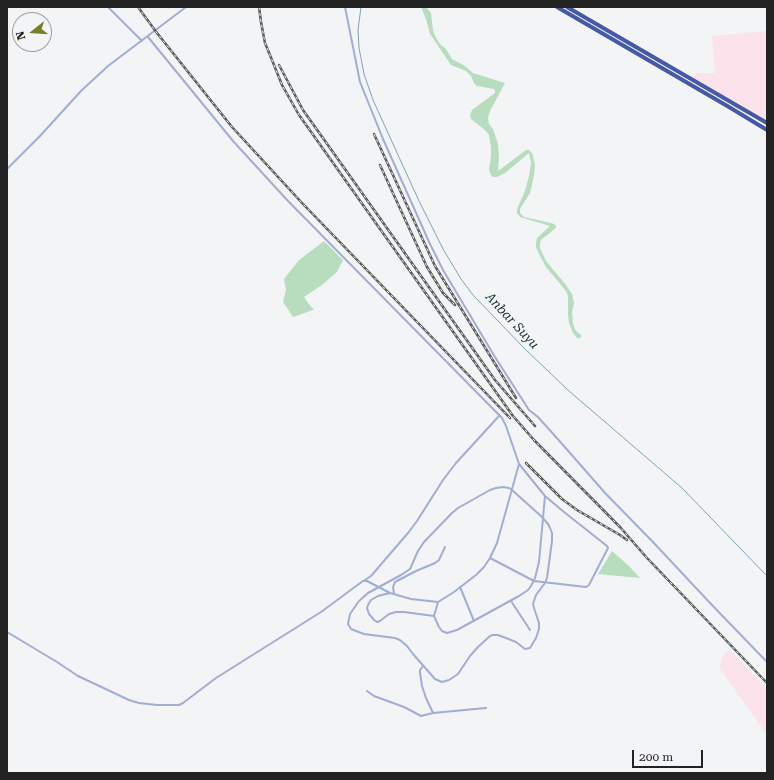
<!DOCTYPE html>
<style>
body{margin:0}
#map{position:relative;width:774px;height:780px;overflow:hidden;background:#f3f4f6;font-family:"Roboto Serif",serif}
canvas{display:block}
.frame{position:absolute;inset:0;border:8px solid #232324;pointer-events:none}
.north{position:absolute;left:12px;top:12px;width:40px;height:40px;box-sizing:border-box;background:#f3f4f6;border:1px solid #a0a0a2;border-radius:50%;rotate:253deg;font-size:11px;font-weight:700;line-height:16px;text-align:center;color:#232324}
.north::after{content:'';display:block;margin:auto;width:14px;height:18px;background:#767e29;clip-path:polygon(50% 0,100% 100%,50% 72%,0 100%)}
.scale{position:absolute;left:632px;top:750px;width:71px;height:18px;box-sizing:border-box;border:2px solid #232324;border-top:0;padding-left:5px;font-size:12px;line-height:14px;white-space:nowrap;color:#232324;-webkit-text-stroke:3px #f3f4f6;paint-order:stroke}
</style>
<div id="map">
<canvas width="774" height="780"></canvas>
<div class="frame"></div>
<div class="north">N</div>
<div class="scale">200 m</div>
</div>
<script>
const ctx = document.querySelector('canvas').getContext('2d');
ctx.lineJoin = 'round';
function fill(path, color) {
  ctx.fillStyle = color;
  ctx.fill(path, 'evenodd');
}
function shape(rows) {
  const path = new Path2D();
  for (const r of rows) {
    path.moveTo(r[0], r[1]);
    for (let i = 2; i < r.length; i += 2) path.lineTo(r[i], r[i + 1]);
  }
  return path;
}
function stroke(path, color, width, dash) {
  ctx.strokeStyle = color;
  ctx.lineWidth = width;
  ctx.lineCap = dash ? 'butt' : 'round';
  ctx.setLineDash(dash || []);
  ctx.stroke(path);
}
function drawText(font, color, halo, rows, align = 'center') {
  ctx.font = font + ' "Roboto Serif",serif';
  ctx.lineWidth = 3;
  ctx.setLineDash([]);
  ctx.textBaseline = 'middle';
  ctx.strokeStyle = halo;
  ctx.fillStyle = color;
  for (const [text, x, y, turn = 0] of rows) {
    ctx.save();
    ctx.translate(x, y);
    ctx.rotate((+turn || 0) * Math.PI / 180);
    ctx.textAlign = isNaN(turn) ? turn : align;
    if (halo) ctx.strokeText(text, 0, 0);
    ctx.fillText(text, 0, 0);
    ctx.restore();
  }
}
const industrial = shape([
 [767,31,767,122,692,78,696,73,715,73,712,36],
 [730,650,767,689,767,735,720,669,720,665,722,658,725,654]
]);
const green = shape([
 [421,7,426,7,431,13,433,30,435,36,440,44,446,49,452,59,465,66,473,73,505,83,490,111,488,118,489,124,493,129,498,144,499,157,498,171,526,150,529,150,532,153,535,165,534,176,530,193,520,209,520,213,524,217,551,223,554,224,556,226,556,228,542,239,540,242,540,248,546,261,566,285,572,294,574,303,572,312,573,324,576,331,582,336,578,339,573,333,569,323,568,315,568,296,566,291,546,267,540,256,536,247,536,243,537,238,550,226,520,217,517,213,517,209,525,191,529,176,531,163,529,153,505,173,497,177,493,177,491,175,489,170,491,156,491,147,489,135,485,130,471,119,470,115,472,110,495,93,495,91,494,89,477,86,474,83,471,76,466,71,451,65,430,34,426,19],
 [324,241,343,260,337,272,322,285,304,297,311,307,314,309,313,310,293,317,283,302,286,290,284,279,299,260],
 [612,551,629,566,640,578,598,574]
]);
const stream = shape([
 [361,7,358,30,359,48,364,74,373,100,419,201,443,249,461,279,473,295,525,349,569,391,682,488,767,576]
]);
const street = shape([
 [108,7,142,41],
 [345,7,360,82,383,139,430,244,443,270,495,357,529,410,538,417,563,445,606,494,652,541,711,604,767,662],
 [148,37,233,141,288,201,502,418,506,426,519,464,545,496,564,512,607,546,608,548,589,585,586,587,534,581,490,558],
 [7,169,40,136,81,91,108,66,186,7],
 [519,464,497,543,490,558,484,567,476,575,454,592,438,602,434,616,439,627,442,631,447,633,457,630,519,596,528,590,531,586,535,578,539,562,545,496],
 [503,487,509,488,512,490,542,517,548,524,550,528,552,533,552,541,547,578,545,583,536,595,533,604,534,608,539,623,539,629,536,638,530,648,525,649,516,642,506,638,498,635,493,635,490,636,478,647,470,656,458,674,449,680,442,682,435,679,413,654,407,646,400,640,395,638,364,634,351,629,348,624,350,614,359,601,368,593,401,575,410,569,418,551,424,542,452,513,458,508,490,490,496,488,503,487],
 [365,580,371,576,408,533,417,521,443,480,456,463,499,416],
 [460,587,474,621],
 [394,594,393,587,395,582,416,571,435,563,439,560,445,547],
 [511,601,530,630],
 [434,616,404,612,396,612,389,614,380,621,377,622,374,620,369,614,367,608,368,605,371,600,378,596,390,593,411,599,438,602],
 [7,632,57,662,78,676,129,700,139,703,157,705,179,705,183,703,216,678,321,612,363,581,367,581,390,593],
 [423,666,420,670,420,673,422,686,426,698,433,713],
 [367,691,374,696,404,707,421,716,433,713,454,711,486,708]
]);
const highway = shape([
 [557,7,729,107,767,130],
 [567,7,767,123]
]);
const rail = shape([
 [138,7,157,33,232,127,303,204,510,418],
 [259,7,261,22,265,43,272,60,282,85,299,115,513,416,534,440,620,527,647,558,767,683],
 [279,65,303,110,495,380,535,426],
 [374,134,435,266,516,398],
 [380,165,427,267,443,293,455,305],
 [526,463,562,499,577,510,620,535,627,540]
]);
const waterNames = [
 ["Anbar Suyu",512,321,47]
];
fill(industrial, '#fbe2eb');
fill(green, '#b7ddbe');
stroke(stream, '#7da4b4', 1);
stroke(street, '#a1add3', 2);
stroke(highway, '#4659a7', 4);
stroke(rail, '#5a5b5c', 2.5);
stroke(rail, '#f3f4f6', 1, [3]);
drawText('italic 13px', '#132f39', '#f3f4f6', waterNames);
</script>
